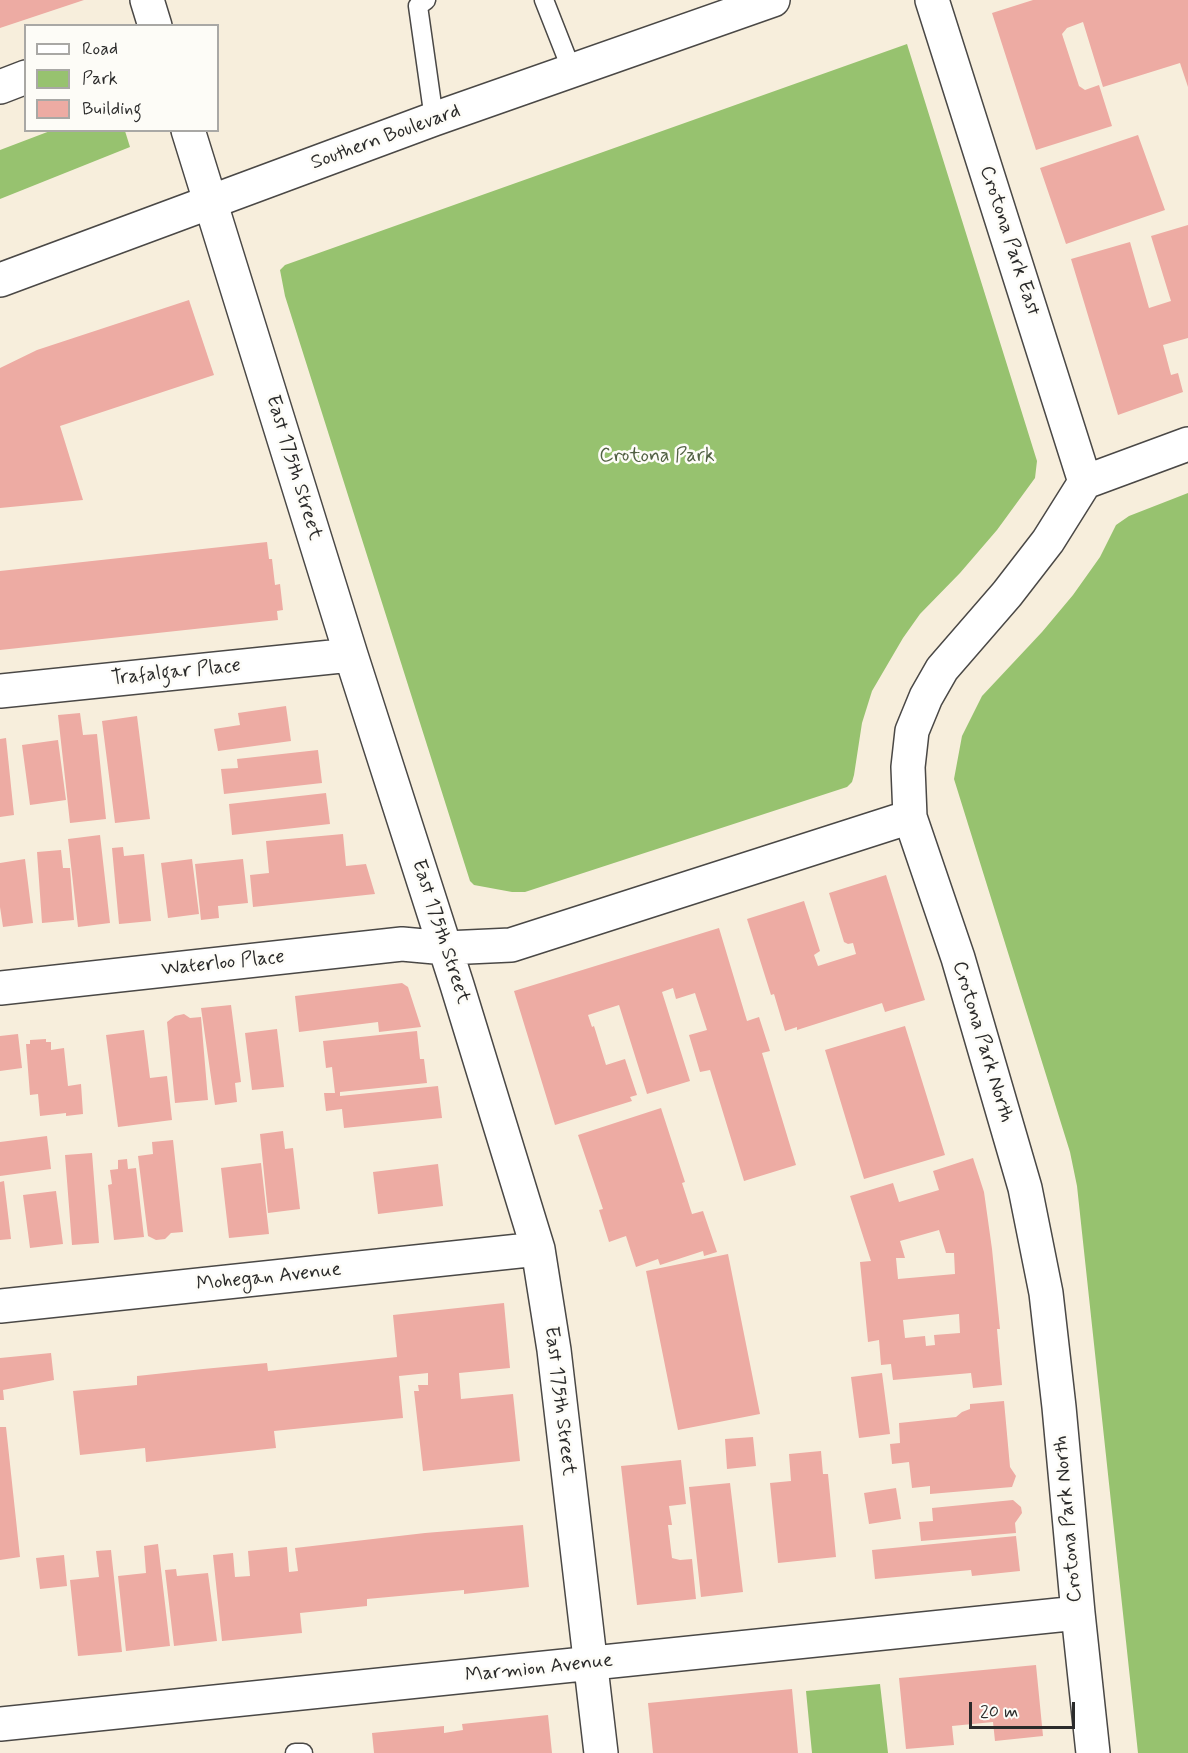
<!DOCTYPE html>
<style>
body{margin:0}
#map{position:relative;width:1188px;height:1753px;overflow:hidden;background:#f7eedc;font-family:Mynerve,sans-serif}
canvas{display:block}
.legend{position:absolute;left:24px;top:24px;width:195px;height:108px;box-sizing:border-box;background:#fdfcf7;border:2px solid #a9a8a5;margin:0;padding:8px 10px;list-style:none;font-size:18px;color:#2b2b2b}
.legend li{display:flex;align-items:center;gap:12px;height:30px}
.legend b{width:30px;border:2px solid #a9a8a5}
.scale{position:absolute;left:969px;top:1702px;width:106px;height:27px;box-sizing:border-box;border:3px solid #2b2b2b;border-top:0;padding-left:8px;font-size:18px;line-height:21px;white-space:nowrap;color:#2b2b2b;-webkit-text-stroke:4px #fdfcf7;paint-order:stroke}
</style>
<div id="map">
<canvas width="1188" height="1753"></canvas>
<ul class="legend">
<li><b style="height:8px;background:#fff"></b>Road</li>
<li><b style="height:16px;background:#97c26f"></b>Park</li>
<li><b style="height:16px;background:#edaba3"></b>Building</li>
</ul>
<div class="scale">20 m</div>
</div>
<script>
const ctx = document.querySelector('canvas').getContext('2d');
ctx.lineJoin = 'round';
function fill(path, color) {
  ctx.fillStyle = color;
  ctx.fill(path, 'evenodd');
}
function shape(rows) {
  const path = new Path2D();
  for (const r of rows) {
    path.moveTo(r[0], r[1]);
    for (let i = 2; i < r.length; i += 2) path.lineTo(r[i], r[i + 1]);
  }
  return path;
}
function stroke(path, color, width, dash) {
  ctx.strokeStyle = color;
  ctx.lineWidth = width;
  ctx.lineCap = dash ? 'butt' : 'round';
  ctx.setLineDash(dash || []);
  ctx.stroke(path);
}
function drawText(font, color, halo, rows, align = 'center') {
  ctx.font = font + ' Mynerve,sans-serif';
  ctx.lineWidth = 5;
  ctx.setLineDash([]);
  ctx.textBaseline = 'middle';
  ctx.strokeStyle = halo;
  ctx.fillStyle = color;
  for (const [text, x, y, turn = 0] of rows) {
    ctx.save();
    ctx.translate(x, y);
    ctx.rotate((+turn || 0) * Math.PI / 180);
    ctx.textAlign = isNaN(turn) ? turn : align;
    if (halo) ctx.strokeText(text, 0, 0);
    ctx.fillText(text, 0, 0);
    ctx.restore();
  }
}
const green = shape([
 [907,44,1037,461,1035,478,997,530,960,573,920,614,903,638,872,691,862,723,854,775,852,782,847,787,525,892,512,892,474,885,470,881,285,296,280,270,285,265],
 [50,131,125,131,130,147,0,199,0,150],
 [1188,493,1188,1753,1138,1753,1077,1186,1070,1152,954,779,962,736,982,696,1042,632,1073,595,1100,557,1116,525,1129,516],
 [880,1684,888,1753,812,1753,806,1691]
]);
const building = shape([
 [0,0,84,0,0,28],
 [1033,0,1188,0,1188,87,1180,63,1103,87,1083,22,1067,28,1062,34,1079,86,1085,90,1099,85,1112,126,1036,150,992,13],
 [1138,135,1165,210,1066,244,1040,168],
 [1188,225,1188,338,1163,345,1171,375,1178,373,1183,392,1118,415,1071,259,1130,242,1149,308,1171,301,1151,236],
 [189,300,214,375,60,426,83,500,0,508,0,368,37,350],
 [267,542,269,559,272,559,275,585,280,584,283,610,277,611,278,620,0,650,0,571],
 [286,706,291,741,218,751,214,729,240,725,238,713],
 [80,713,83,735,97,734,106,819,70,823,58,715],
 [137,716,150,819,115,823,102,721],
 [6,738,14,815,0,817,0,739],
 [58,740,66,800,30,805,22,745],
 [318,750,322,783,224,794,221,769,238,768,237,759],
 [326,793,330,824,232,835,229,804],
 [343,834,346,866,366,864,375,894,253,907,250,875,269,873,266,841],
 [100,835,110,923,78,927,68,839],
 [123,847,124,856,144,854,151,921,119,924,112,848],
 [61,850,63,868,70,868,74,920,42,923,37,852],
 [25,859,33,923,3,927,0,907,0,863],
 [192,859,199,914,168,918,161,863],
 [243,859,248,903,218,906,219,918,201,920,195,864],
 [886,875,925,1000,885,1012,882,1003,797,1030,797,1027,785,1031,774,994,771,995,747,919,804,901,820,951,814,955,818,966,856,954,853,943,848,944,844,942,829,893],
 [719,928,747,1021,759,1017,770,1051,762,1053,796,1165,744,1181,710,1070,700,1072,689,1035,707,1030,695,993,676,999,673,988,662,992,690,1081,647,1094,619,1005,588,1015,592,1027,594,1026,606,1065,625,1059,637,1095,630,1097,632,1101,555,1125,514,991],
 [402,983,408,987,421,1027,379,1032,378,1022,299,1032,295,996],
 [231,1005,241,1082,235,1083,237,1102,215,1105,201,1008],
 [184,1014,190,1018,201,1017,208,1100,175,1103,167,1022,175,1016],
 [905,1026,945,1155,864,1179,825,1050],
 [277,1029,284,1087,252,1090,245,1033],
 [144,1030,150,1078,167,1076,172,1120,118,1127,106,1035],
 [417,1031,420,1059,424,1059,427,1083,340,1092,340,1096,438,1086,442,1118,344,1128,342,1109,326,1111,324,1093,335,1093,332,1067,326,1068,323,1041],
 [18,1034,22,1068,0,1071,0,1036],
 [46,1039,46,1042,51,1042,51,1050,64,1048,68,1086,81,1084,83,1114,66,1116,66,1113,40,1116,38,1094,30,1095,26,1044,30,1044,30,1040],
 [661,1108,685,1182,682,1183,692,1214,703,1211,717,1252,704,1256,703,1251,660,1265,658,1259,636,1267,626,1236,609,1242,599,1210,603,1209,578,1135],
 [283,1131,285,1149,293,1148,300,1209,268,1213,260,1134],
 [47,1136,51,1169,0,1176,0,1142],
 [173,1140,183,1232,171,1233,165,1239,156,1240,148,1236,138,1156,153,1154,152,1142],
 [92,1153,99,1243,72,1245,65,1155],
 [973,1158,984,1192,992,1249,1000,1329,997,1329,1002,1385,973,1388,971,1373,893,1380,891,1364,881,1365,879,1340,868,1342,860,1262,871,1261,850,1196,893,1183,899,1202,939,1190,933,1171],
 [939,1230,946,1253,954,1253,955,1274,898,1279,896,1258,905,1258,900,1241],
 [959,1314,960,1333,934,1335,935,1345,926,1346,925,1336,905,1338,903,1320],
 [127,1159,128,1169,136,1168,144,1237,114,1240,108,1185,112,1184,110,1170,118,1169,118,1160],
 [261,1163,269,1234,229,1238,221,1168],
 [438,1164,443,1206,378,1214,373,1172],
 [4,1181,11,1239,0,1240,0,1182],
 [56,1191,63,1244,30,1248,23,1195],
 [728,1254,760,1414,678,1430,646,1271],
 [504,1303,510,1368,459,1373,461,1399,513,1394,520,1461,423,1471,414,1391,419,1391,418,1385,428,1385,428,1373,399,1376,403,1418,274,1431,276,1448,146,1462,145,1448,80,1455,73,1391,137,1385,137,1376,203,1369,267,1363,268,1371,397,1357,393,1315],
 [51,1353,54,1380,3,1390,4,1400,0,1400,0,1358],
 [882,1373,890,1434,859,1438,851,1377],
 [1004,1401,1010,1467,1016,1476,1012,1487,930,1494,930,1486,912,1488,909,1462,892,1464,890,1444,900,1443,899,1423,956,1417,962,1412,970,1409,970,1404],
 [0,1427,6,1427,20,1557,0,1560],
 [753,1437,756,1466,727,1469,725,1439],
 [821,1451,823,1474,828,1474,836,1557,778,1563,770,1483,791,1481,789,1454],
 [681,1460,686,1504,669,1506,672,1525,668,1525,672,1558,680,1560,692,1559,696,1599,637,1605,621,1466],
 [730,1483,743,1592,701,1597,689,1487],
 [896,1488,901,1519,869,1524,864,1493],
 [1013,1500,1021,1507,1022,1513,1015,1523,1016,1533,921,1541,919,1522,933,1521,932,1508],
 [523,1525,529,1587,464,1594,464,1590,367,1599,367,1606,300,1613,302,1633,222,1641,213,1555,233,1553,235,1577,250,1576,248,1551,287,1547,289,1572,298,1571,295,1548,425,1533],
 [1016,1536,1020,1571,972,1576,971,1570,875,1579,872,1550],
 [158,1544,170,1646,126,1651,118,1576,146,1573,144,1546],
 [111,1550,122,1652,78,1656,70,1580,99,1577,96,1551],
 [64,1555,67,1586,40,1589,36,1558],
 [176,1569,177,1576,208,1573,217,1641,174,1646,165,1570],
 [1036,1665,1043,1736,995,1741,993,1722,952,1726,954,1745,906,1749,899,1678],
 [792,1689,798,1753,653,1753,648,1703],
 [548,1715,552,1753,374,1753,372,1733,444,1726,444,1733,463,1730,462,1724]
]);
const lane = shape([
 [426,0,418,6,434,119],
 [544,0,572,71],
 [295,1753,303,1753]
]);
const street = shape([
 [147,0,155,26],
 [932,0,1085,482],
 [0,87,26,77],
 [188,130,351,655,457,985,538,1249,554,1350,601,1753],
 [0,691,351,655],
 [0,988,402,944,446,948,511,945,910,817],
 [0,1306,538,1249],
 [0,1724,1078,1613],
 [1093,1753,1078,1613,1059,1407,1046,1293,1025,1188,958,958,910,817,908,767,912,731,926,697,942,669,1007,594,1048,541,1085,482,1188,444]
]);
const secondary = shape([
 [0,280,434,119,773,0]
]);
const streetNames = [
 ["Southern Boulevard",386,138,-20],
 ["Crotona Park East",1009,241,72],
 ["East 175th Street",293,468,73],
 ["Trafalgar Place",176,673,-6],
 ["East 175th Street",440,932,72],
 ["Waterloo Place",223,964,-6],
 ["Crotona Park North",982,1042,73],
 ["Mohegan Avenue",269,1278,-6],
 ["East 175th Street",559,1401,83],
 ["Crotona Park North",1069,1519,-95],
 ["Marmion Avenue",539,1669,-6]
];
const parkNames = [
 ["Crotona Park",657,457]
];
fill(green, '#97c26f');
fill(building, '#edaba3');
stroke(lane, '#4a4846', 21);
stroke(street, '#4a4846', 36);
stroke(secondary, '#4a4846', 36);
stroke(lane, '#fff', 18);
stroke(street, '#fff', 33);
stroke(secondary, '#fff', 33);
drawText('20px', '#2b2b2b', '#fdfcf7', streetNames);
drawText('20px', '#516043', '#fdfcf7', parkNames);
</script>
